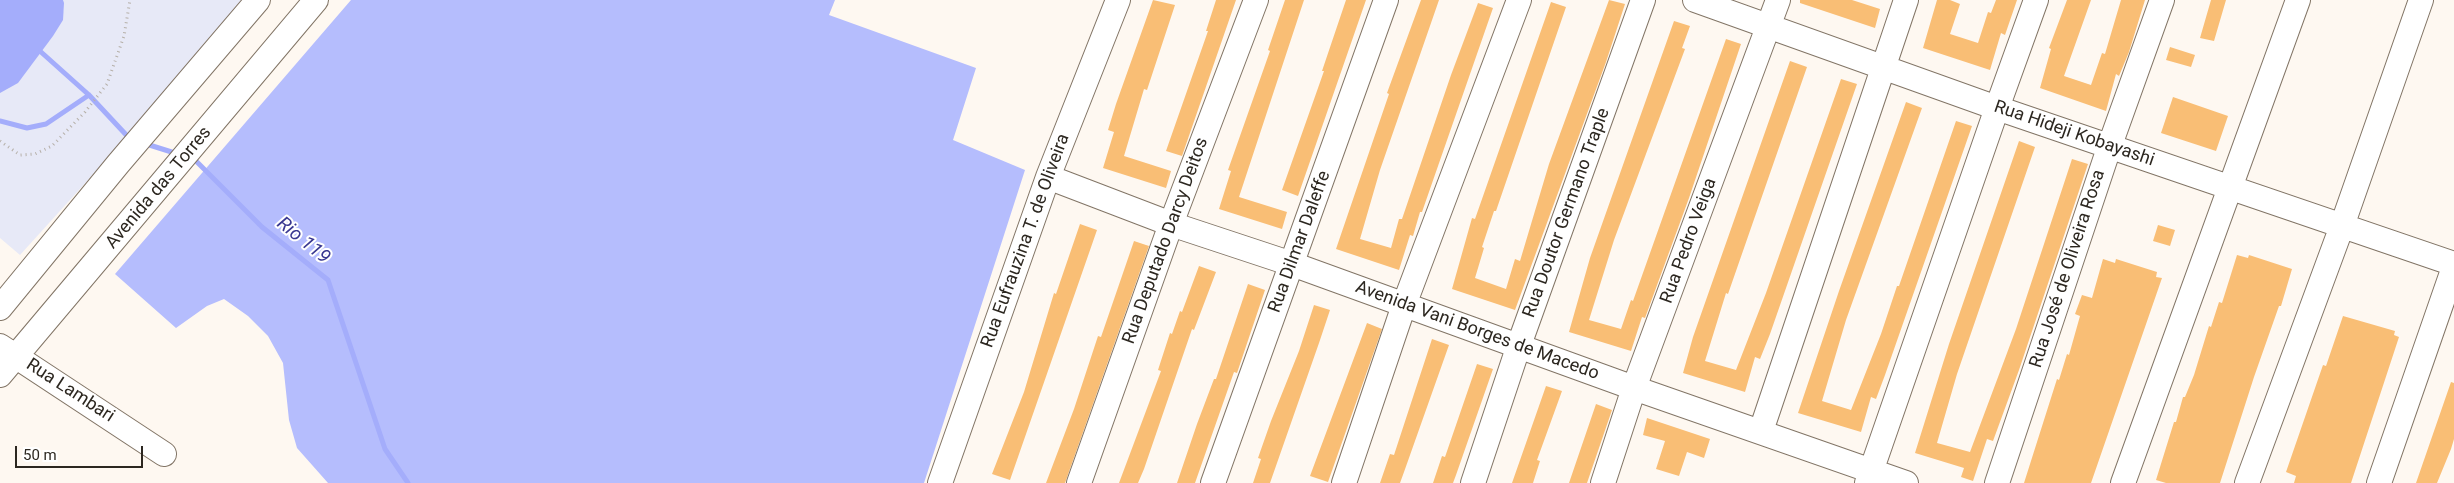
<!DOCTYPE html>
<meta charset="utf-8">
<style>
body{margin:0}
#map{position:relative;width:2454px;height:483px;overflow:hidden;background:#fef8f1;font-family:Roboto,sans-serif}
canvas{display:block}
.scale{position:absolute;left:15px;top:446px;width:128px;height:22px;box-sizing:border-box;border:2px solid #2c2720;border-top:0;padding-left:6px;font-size:15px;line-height:18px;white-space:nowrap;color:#2c2720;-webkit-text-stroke:4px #fff;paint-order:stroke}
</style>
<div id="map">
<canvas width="2454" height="483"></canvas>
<div class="scale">50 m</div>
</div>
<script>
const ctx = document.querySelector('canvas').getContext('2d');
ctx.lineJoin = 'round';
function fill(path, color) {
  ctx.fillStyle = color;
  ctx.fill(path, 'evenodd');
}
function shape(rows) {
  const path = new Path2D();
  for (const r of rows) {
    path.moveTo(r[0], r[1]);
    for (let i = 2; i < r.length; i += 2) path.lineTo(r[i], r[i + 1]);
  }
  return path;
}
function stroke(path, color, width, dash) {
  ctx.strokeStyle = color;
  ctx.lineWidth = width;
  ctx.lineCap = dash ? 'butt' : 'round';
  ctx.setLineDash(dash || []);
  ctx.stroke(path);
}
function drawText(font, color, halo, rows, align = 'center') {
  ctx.font = font + ' Roboto,sans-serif';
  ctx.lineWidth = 4;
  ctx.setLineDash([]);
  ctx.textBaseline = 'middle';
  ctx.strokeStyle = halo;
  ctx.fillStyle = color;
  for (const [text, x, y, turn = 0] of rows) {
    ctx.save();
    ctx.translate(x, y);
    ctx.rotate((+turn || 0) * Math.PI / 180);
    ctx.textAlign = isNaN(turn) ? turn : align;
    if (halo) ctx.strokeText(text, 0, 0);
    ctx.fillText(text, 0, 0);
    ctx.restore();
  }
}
const green = shape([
 [0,0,243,0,148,114,20,255,0,238]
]);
const forest = shape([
 [351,0,835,0,829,15,976,68,953,140,1025,170,924,483,328,483,297,448,289,420,283,363,268,336,248,316,224,299,207,306,176,328,115,274]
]);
const water = shape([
 [0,0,63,0,64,3,63,20,53,36,18,83,0,93]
]);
const stream = shape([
 [41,52,89,95,130,139],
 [0,121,27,128,46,124,89,95],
 [143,143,178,154],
 [191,158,195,160,262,227,328,280,385,449,408,483]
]);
const building = shape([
 [1153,0,1175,5,1147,90,1144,89,1124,156,1171,171,1166,188,1103,168,1114,132,1108,130,1116,104],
 [1216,0,1236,0,1182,156,1166,151,1208,31,1206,31],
 [1285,0,1304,0,1239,197,1287,212,1282,229,1219,209,1231,171,1228,170,1270,51,1268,50],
 [1346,0,1366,0,1298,196,1282,190,1324,71,1322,71],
 [1421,0,1439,0,1380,170,1360,239,1391,248,1399,219,1402,219,1451,75,1478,3,1493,8,1422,212,1420,212,1413,236,1410,235,1399,270,1336,249,1389,94,1387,93],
 [1609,0,1625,4,1606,62,1515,310,1452,289,1472,218,1475,219,1551,2,1566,7,1496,211,1494,211,1482,247,1484,248,1475,278,1506,289,1515,259,1520,261,1549,164],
 [1800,0,1852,0,1880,9,1875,28,1800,3],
 [1937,0,1950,0,1960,4,1950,34,1978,43,1988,12,1991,13,1996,0,2017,0,2005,35,2001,33,1990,70,1923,48],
 [2067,0,2091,0,2064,76,2091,85,2102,53,2105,54,2121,0,2145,0,2129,52,2119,76,2116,74,2106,111,2040,88,2051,49,2049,48],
 [2211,0,2226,0,2214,41,2200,38],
 [1674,21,1690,26,1682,48,1685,49,1614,240,1589,320,1621,329,1631,300,1633,301,1726,39,1741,44,1689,198,1645,318,1642,317,1631,351,1569,332,1590,258],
 [2170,47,2195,55,2191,67,2166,60],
 [1790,61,1807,67,1728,294,1726,293,1705,361,1736,370,1766,293,1841,79,1857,84,1770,334,1760,359,1755,357,1745,392,1683,373,1693,337],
 [2173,97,2228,116,2216,151,2161,133],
 [1906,102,1922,108,1846,320,1822,401,1851,410,1881,334,1897,286,1899,286,1956,121,1972,126,1885,375,1876,399,1871,397,1861,432,1798,413,1839,291],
 [2019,141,2035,147,1957,374,1937,443,1970,452,2016,329,2072,159,2088,164,2019,370,1993,441,1987,439,1973,481,1961,477,1964,468,1915,453,1949,344],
 [1080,224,1097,230,1010,480,992,474,1024,392,1054,293,1056,294],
 [2158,225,2175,230,2170,246,2153,241],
 [1134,241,1149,246,1065,483,1046,483,1074,409,1098,336,1101,337],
 [2237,255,2248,258,2249,255,2292,269,2281,306,2279,306,2254,377,2220,483,2166,483,2156,480,2174,422,2176,422,2183,397,2185,397,2194,375,2209,326,2211,327,2219,302,2222,303],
 [2103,259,2115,263,2116,259,2157,272,2156,277,2162,278,2091,483,2024,483,2057,379,2059,380,2067,354,2069,355,2080,316,2075,314,2082,295,2092,298],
 [1199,266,1216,272,1194,330,1192,329,1144,469,1138,483,1119,483,1161,371,1158,370,1170,333,1172,334,1180,311,1182,312],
 [1248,284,1265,290,1237,373,1234,372,1195,483,1177,483,1197,424,1214,379,1216,379],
 [1314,305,1330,310,1319,343,1270,483,1253,483,1261,459,1258,458,1271,421,1299,351],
 [2343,316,2395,331,2394,335,2399,337,2351,483,2294,483,2296,476,2286,472,2323,365,2326,366],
 [1367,323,1382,329,1328,482,1310,476],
 [1432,339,1449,345,1404,472,1400,483,1380,483,1390,454,1394,455],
 [1477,364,1493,369,1456,475,1453,483,1433,483,1442,456,1445,457],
 [2451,382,2454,383,2454,439,2451,449,2437,483,2416,483],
 [1546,386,1562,391,1537,460,1540,461,1533,483,1512,483],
 [1596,404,1612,410,1587,483,1569,483],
 [1647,418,1710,439,1704,458,1687,452,1679,476,1656,469,1665,441,1643,435]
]);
const path = shape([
 [0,141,20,155,35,154,52,146,85,112,107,84,124,36,130,0]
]);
const minor = shape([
 [1695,0,1997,108,2454,264],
 [1048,177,1171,224,1292,264,1634,388,1906,483],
 [0,308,118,164,258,0],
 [0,346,164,454],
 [0,375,316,0],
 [1761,431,1906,0],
 [940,483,1048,177,1118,0],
 [1079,483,1171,224,1256,0],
 [1213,483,1386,0],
 [1344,483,1404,305,1519,0],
 [1473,483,1519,345,1643,0],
 [1603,483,1634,388,1778,0],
 [1867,483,1997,108,2036,0],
 [1997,483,2110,145,2162,0],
 [2123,483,2298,0],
 [2247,483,2342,226,2421,0],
 [2379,483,2454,267]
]);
const streetNames = [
 ["Rua Hideji Kobayashi",2074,134,19],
 ["Avenida das Torres",159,188,-50],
 ["Rua Doutor Germano Traple",1567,213,-70],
 ["Rua Eufrauzina T. de Oliveira",1026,241,-70],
 ["Rua Deputado Darcy Deitos",1166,241,-70],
 ["Rua Pedro Veiga",1689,241,-70],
 ["Rua Dilmar Daleffe",1300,242,-70],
 ["Rua José de Oliveira Rosa",2068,269,-72],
 ["Avenida Vani Borges de Macedo",1477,331,20],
 ["Rua Lambari",70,391,33]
];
const waterNames = [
 ["Rio 119",303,241,39]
];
fill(green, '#e7e9f7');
fill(forest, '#b5bdfd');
fill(water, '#a4adfb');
stroke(stream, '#a4adfb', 5);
fill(building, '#f9be75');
stroke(minor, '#827566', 26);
stroke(path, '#b6b0a9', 3, [1, 4]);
stroke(minor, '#fff', 24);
drawText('18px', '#2c2720', '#fff', streetNames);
drawText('italic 19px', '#393891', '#fff', waterNames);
</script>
